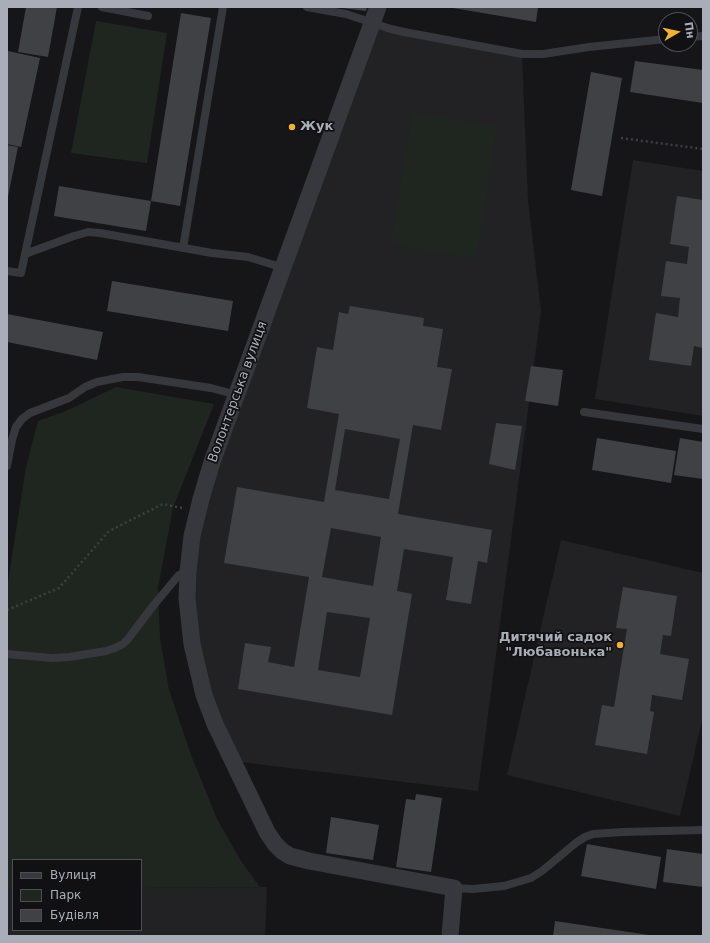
<!DOCTYPE html>
<meta charset="utf-8">
<style>
body{margin:0}
#map{position:relative;width:710px;height:943px;overflow:hidden;background:#161618;font-family:"DejaVu Sans",sans-serif}
canvas{display:block}
.frame{position:absolute;inset:0;border:8px solid #a8adb8;pointer-events:none}
.legend{position:absolute;left:12px;top:859px;width:130px;height:72px;box-sizing:border-box;background:#111113;border:1px solid #4d4f55;margin:0;padding:5px 7px;list-style:none;font-size:12px;color:#a8adb8}
.legend li{display:flex;align-items:center;gap:8px;height:20px}
.legend b{width:20px;border:1px solid #4d4f55}
.north{position:absolute;left:658px;top:12px;width:40px;height:40px;box-sizing:border-box;background:#111113;border:1px solid #4d4f55;border-radius:50%;rotate:81deg;font-size:11px;font-weight:700;line-height:16px;text-align:center;color:#a8adb8}
.north::after{content:'';display:block;margin:auto;width:14px;height:18px;background:#f2b134;clip-path:polygon(50% 0,100% 100%,50% 72%,0 100%)}
</style>
<div id="map">
<canvas width="710" height="943"></canvas>
<div class="frame"></div>
<ul class="legend">
<li><b style="height:5px;background:#37383d"></b>Вулиця</li>
<li><b style="height:11px;background:#1e261f"></b>Парк</li>
<li><b style="height:11px;background:#404145"></b>Будівля</li>
</ul>
<div class="north">Пн</div>
</div>
<script>
const ctx = document.querySelector('canvas').getContext('2d');
ctx.lineJoin = 'round';
function fill(path, color) {
  ctx.fillStyle = color;
  ctx.fill(path, 'evenodd');
}
function shape(rows) {
  const path = new Path2D();
  for (const r of rows) {
    path.moveTo(r[0], r[1]);
    for (let i = 2; i < r.length; i += 2) path.lineTo(r[i], r[i + 1]);
  }
  return path;
}
function stroke(path, color, width, dash) {
  ctx.strokeStyle = color;
  ctx.lineWidth = width;
  ctx.lineCap = dash ? 'butt' : 'round';
  ctx.setLineDash(dash || []);
  ctx.stroke(path);
}
function drawText(font, color, halo, rows, align = 'center') {
  ctx.font = font + ' "DejaVu Sans",sans-serif';
  ctx.lineWidth = 3.5;
  ctx.setLineDash([]);
  ctx.textBaseline = 'middle';
  ctx.strokeStyle = halo;
  ctx.fillStyle = color;
  for (const [text, x, y, turn = 0] of rows) {
    ctx.save();
    ctx.translate(x, y);
    ctx.rotate((+turn || 0) * Math.PI / 180);
    ctx.textAlign = isNaN(turn) ? turn : align;
    if (halo) ctx.strokeText(text, 0, 0);
    ctx.fillText(text, 0, 0);
    ctx.restore();
  }
}
const built = shape([
 [372,22,522,54,528,200,541,311,478,791,232,761,195,657,192,536],
 [633,160,703,171,703,416,595,399],
 [561,540,703,573,703,716,680,816,507,775],
 [267,887,265,936,7,936,7,888,13,888,13,930,141,930,141,888]
]);
const green = shape([
 [96,21,167,33,147,163,71,153],
 [412,112,497,126,476,259,391,245],
 [116,387,214,404,173,508,158,588,160,638,169,690,191,755,217,819,241,861,260,887,141,888,141,860,13,860,13,888,7,888,7,588,26,467,38,421,66,411]
]);
const building = shape([
 [26,7,57,7,48,57,18,52],
 [342,7,367,7,366,11,342,8],
 [447,7,538,7,536,22],
 [181,13,211,18,180,206,151,201],
 [8,51,40,58,21,147,7,144],
 [635,61,703,70,703,103,630,92],
 [591,72,622,78,602,196,571,190],
 [7,145,18,147,8,197,7,197],
 [59,186,151,201,146,231,54,216],
 [677,196,703,200,703,348,694,346,691,366,649,360,656,313,678,317,680,298,661,296,666,261,687,264,689,247,670,244],
 [112,281,233,301,228,331,107,311],
 [350,306,424,318,423,326,443,329,437,367,452,369,441,430,413,425,398,514,492,530,487,563,478,561,471,604,446,600,453,557,404,549,397,591,412,594,392,715,238,689,245,643,271,647,268,662,294,667,309,577,224,563,237,487,324,502,339,414,307,408,317,347,333,350,339,312,348,314],
 [345,429,400,439,389,499,335,490],
 [331,528,381,537,373,586,322,577],
 [327,612,370,618,360,677,318,670],
 [7,314,103,332,97,360,7,342],
 [531,366,563,370,558,406,525,401],
 [496,423,522,426,515,470,489,464],
 [597,438,676,451,671,483,592,470],
 [680,438,703,442,703,479,674,475],
 [623,587,677,596,671,636,663,635,660,654,689,659,682,700,652,695,650,711,654,712,647,754,595,745,602,705,614,707,627,629,616,628],
 [416,794,442,798,431,872,396,867,406,799,415,800],
 [331,817,379,825,373,860,326,853],
 [587,844,661,857,656,889,581,876],
 [667,849,703,854,703,887,663,882],
 [555,921,649,935,649,936,553,936]
]);
const path = shape([
 [621,138,703,149],
 [7,610,59,588,109,531,163,504,182,508]
]);
const service = shape([
 [102,7,148,16],
 [307,7,346,14,391,29,404,32,522,54,543,54,589,47,666,39],
 [690,37,703,36],
 [183,248,223,7],
 [25,254,74,236,88,232,100,233,212,253,248,257,284,268],
 [7,271,21,273,78,7],
 [584,412,703,429],
 [7,466,12,440,16,427,22,419,30,413,69,398,85,387,97,382,123,377,138,377,211,388,237,395],
 [7,654,52,658,69,657,106,651,115,648,123,644,128,639,153,606,178,576,183,573,188,572],
 [454,888,473,889,504,886,531,878,542,871,577,842,585,837,593,834,623,832,703,830]
]);
const minor = shape([
 [378,7,212,462,201,499,192,536,188,572,187,598,192,644,204,695,215,724,267,832,275,844,282,851,290,856,309,861,454,888,450,936]
]);
const markers = [
 [292,127,4,"#f2b134"],
 [620,645,4,"#f2b134"]
];
const poiNames = [
 ["Жук",300,127],
 ["Дитячий садок",612,638,"right"],
 ["\"Любавонька\"",612,653,"right"]
];
const streetNames = [
 ["Волонтерська вулиця",238,392,-70]
];
fill(built, '#222225');
fill(green, '#1e261f');
fill(building, '#404145');
stroke(path, '#3d3f44', 2.5, [2, 3]);
stroke(service, '#37383d', 8);
stroke(minor, '#37383d', 17);
for (const [x, y, r, color] of markers) {
  const dot = new Path2D();
  dot.arc(x, y, r, 0, 2 * Math.PI);
  ctx.fillStyle = color;
  ctx.fill(dot);
  stroke(dot, '#111113', 1.5);
}
drawText('bold 13px', '#a8adb8', '#111113', poiNames, 'left');
drawText('13px', '#a8adb8', '#111113', streetNames);
</script>
